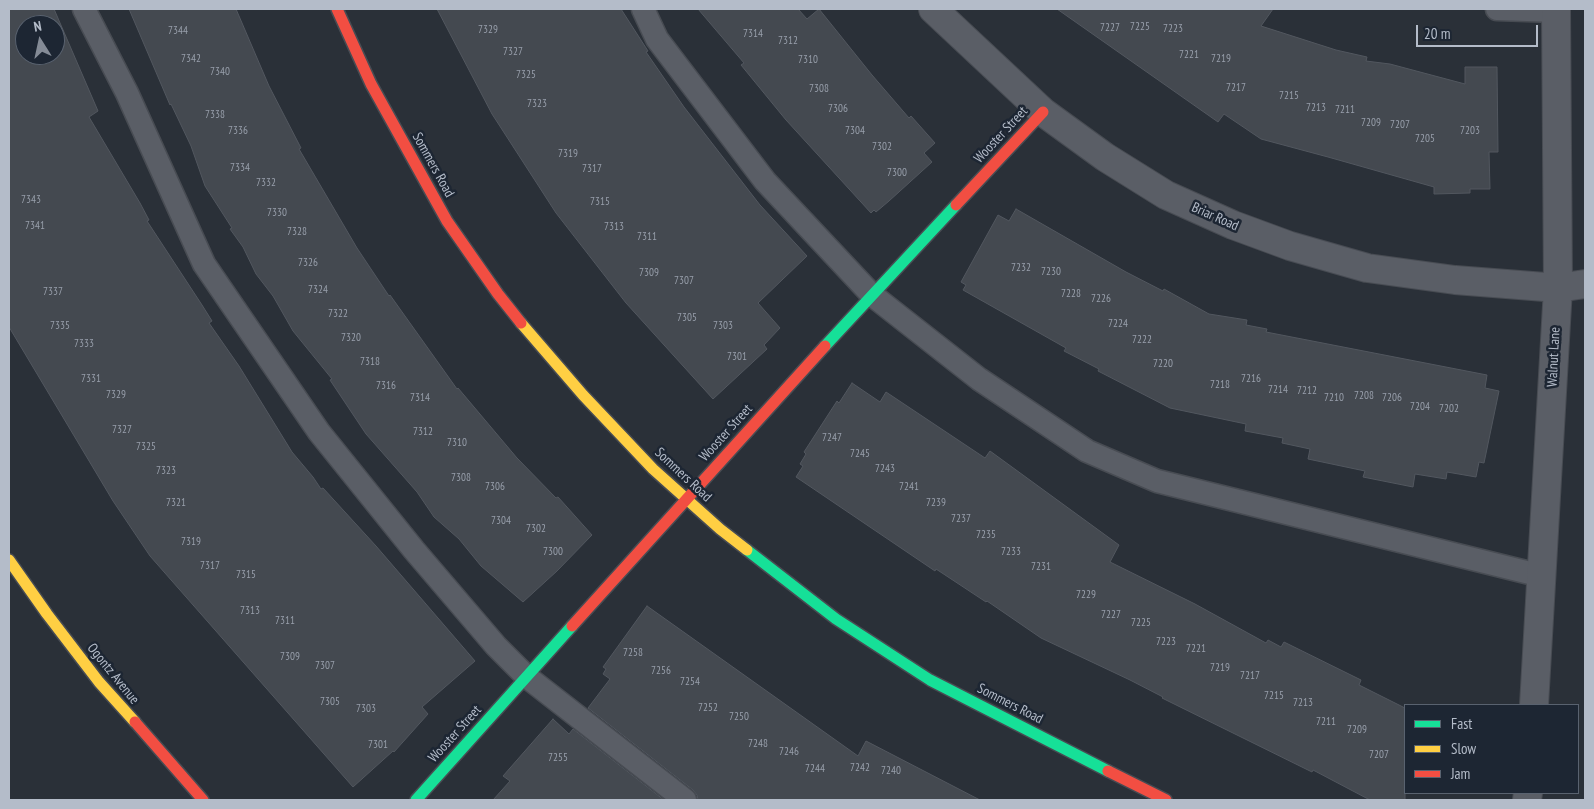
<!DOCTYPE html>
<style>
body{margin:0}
#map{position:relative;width:1594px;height:809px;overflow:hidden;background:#2a3038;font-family:"PT Sans Narrow",sans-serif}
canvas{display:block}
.frame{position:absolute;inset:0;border:10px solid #b4bcc9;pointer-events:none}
.legend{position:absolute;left:1404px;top:704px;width:175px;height:90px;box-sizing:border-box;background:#1d2633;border:1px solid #59626f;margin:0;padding:6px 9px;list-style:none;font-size:15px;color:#b4bcc9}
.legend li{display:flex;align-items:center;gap:10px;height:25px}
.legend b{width:25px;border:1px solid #59626f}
.north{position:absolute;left:15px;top:15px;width:50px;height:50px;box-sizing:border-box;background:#1d2633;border:1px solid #59626f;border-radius:50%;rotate:350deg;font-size:14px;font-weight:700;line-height:20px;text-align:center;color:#b4bcc9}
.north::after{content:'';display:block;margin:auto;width:18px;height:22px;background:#848b96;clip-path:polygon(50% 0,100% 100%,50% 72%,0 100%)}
.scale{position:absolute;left:1416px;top:25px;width:122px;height:22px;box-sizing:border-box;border:2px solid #b4bcc9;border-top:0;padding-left:6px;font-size:15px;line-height:18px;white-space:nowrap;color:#b4bcc9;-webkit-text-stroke:4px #1d2633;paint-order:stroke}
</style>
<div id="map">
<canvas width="1594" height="809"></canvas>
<div class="frame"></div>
<ul class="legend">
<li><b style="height:6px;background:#16e098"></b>Fast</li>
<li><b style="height:6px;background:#ffcf43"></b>Slow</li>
<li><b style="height:6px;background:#f24e42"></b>Jam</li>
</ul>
<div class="north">N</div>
<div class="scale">20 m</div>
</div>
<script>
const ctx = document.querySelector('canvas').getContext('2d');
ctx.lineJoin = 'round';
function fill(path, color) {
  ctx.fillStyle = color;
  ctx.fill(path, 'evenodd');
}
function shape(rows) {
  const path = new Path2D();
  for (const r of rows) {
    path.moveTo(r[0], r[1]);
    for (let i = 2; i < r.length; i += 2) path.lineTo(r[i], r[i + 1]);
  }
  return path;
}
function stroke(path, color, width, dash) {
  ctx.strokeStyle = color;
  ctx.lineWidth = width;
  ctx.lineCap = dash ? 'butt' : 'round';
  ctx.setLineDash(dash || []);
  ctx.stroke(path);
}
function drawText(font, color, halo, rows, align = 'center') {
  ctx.font = font + ' "PT Sans Narrow",sans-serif';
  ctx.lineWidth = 5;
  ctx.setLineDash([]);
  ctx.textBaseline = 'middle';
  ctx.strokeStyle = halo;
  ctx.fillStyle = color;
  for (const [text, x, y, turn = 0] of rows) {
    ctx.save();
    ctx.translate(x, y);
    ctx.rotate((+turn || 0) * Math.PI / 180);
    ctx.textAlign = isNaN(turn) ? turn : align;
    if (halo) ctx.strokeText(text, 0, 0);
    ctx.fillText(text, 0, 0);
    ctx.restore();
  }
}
const building = shape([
 [9,9,54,9,98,111,89,117,140,203,149,220,147,221,202,305,212,321,209,323,239,366,292,452,313,477,321,489,323,488,376,546,475,661,422,707,428,714,394,752,393,751,353,787,150,556,113,501,9,327,9,9],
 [25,25,55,25,55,55,25,55,25,25],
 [129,9,236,9,269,86,301,148,299,149,357,248,389,296,390,295,457,389,458,388,517,458,556,498,558,497,592,535,557,571,523,602,481,566,459,539,434,517,417,492,366,434,330,380,332,379,293,331,273,296,256,274,243,247,230,229,232,228,205,186,191,146,171,104,170,105,129,9],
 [437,9,621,9,648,51,646,52,684,107,760,205,807,256,758,303,780,328,764,345,767,349,713,399,626,303,556,213,492,114,437,9],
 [698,9,798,9,807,19,819,9,872,75,909,118,911,116,935,143,924,153,932,162,889,201,876,212,874,210,871,213,786,120,741,65,744,63,698,9],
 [1057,9,1273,9,1261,26,1336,50,1367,57,1366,61,1390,64,1465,84,1465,67,1497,67,1498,152,1489,152,1490,189,1470,189,1470,193,1434,194,1434,187,1328,157,1261,139,1224,114,1218,122,1057,9],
 [1016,209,1126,272,1163,291,1164,289,1209,314,1247,320,1246,325,1267,329,1266,332,1487,375,1485,388,1499,391,1484,463,1479,462,1476,477,1447,472,1446,479,1415,474,1413,487,1363,477,1365,471,1308,459,1310,449,1282,443,1283,438,1245,431,1246,424,1170,408,1098,371,1099,369,1064,351,1066,348,963,290,966,285,961,282,998,215,1009,221,1016,209],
 [852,383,880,402,886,392,985,458,990,451,1119,545,1110,562,1195,604,1266,643,1268,640,1281,647,1284,642,1361,680,1359,685,1405,708,1405,800,1370,800,1313,770,1312,772,1162,698,1163,697,1130,680,1041,638,987,601,986,602,936,569,935,571,796,477,803,466,800,464,806,454,804,452,837,401,839,403,852,383],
 [647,606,858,756,866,741,980,800,698,800,697,795,693,790,588,708,610,679,603,674,606,669,603,667,647,606],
 [553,719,569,734,573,729,664,800,493,800,510,781,503,776,553,719]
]);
const lane = shape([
 [84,9,127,93,204,264,319,432,414,550,496,646,527,677,685,800],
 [643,9,657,39,765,181,872,295,979,379,1087,451,1157,481,1542,576],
 [1497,9,1556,11]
]);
const street = shape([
 [933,9,1043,112,1105,157,1166,195,1233,225,1290,246,1367,268,1455,280,1558,288,1585,284],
 [1534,705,1558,288,1556,9],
 [1527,800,1528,793]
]);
const fast = shape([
 [825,346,956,205],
 [747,550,836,619,930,680,1108,771],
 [416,800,572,626]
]);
const slow = shape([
 [521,323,583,395,653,469,720,529,747,550],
 [9,560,47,614,99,682,135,722]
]);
const jam = shape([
 [337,9,371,84,447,221,498,294,521,323],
 [956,205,1043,112],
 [572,626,825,346],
 [135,722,203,800],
 [1108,771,1166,800]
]);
const numberNames = [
 ["7225",1140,27],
 ["7227",1110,28],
 ["7223",1173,29],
 ["7329",488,30],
 ["7344",178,31],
 ["7314",753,34],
 ["7312",788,41],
 ["7327",513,52],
 ["7221",1189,55],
 ["7342",191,59],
 ["7219",1221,59],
 ["7310",808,60],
 ["7340",220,72],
 ["7325",526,75],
 ["7217",1236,88],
 ["7308",819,89],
 ["7215",1289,96],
 ["7323",537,104],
 ["7213",1316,108],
 ["7306",838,109],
 ["7211",1345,110],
 ["7338",215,115],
 ["7209",1371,123],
 ["7207",1400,125],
 ["7336",238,131],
 ["7304",855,131],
 ["7203",1470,131],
 ["7205",1425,139],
 ["7302",882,147],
 ["7319",568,154],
 ["7334",240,168],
 ["7317",592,169],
 ["7300",897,173],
 ["7332",266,183],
 ["7343",31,200],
 ["7315",600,202],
 ["7330",277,213],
 ["7341",35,226],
 ["7313",614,227],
 ["7328",297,232],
 ["7311",647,237],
 ["7326",308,263],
 ["7232",1021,268],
 ["7230",1051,272],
 ["7309",649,273],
 ["7307",684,281],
 ["7324",318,290],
 ["7337",53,292],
 ["7228",1071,294],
 ["7226",1101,299],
 ["7322",338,314],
 ["7305",687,318],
 ["7224",1118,324],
 ["7335",60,326],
 ["7303",723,326],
 ["7320",351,338],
 ["7222",1142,340],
 ["7333",84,344],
 ["7301",737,357],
 ["7318",370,362],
 ["7220",1163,364],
 ["7331",91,379],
 ["7216",1251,379],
 ["7218",1220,385],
 ["7316",386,386],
 ["7214",1278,390],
 ["7212",1307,391],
 ["7329",116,395],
 ["7208",1364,396],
 ["7314",420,398],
 ["7210",1334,398],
 ["7206",1392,398],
 ["7204",1420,407],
 ["7202",1449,409],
 ["7327",122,430],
 ["7312",423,432],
 ["7247",832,438],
 ["7310",457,443],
 ["7325",146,447],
 ["7245",860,454],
 ["7243",885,469],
 ["7323",166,471],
 ["7308",461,478],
 ["7306",495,487],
 ["7241",909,487],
 ["7321",176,503],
 ["7239",936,503],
 ["7237",961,519],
 ["7304",501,521],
 ["7302",536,529],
 ["7235",986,535],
 ["7319",191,542],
 ["7300",553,552],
 ["7233",1011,552],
 ["7317",210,566],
 ["7231",1041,567],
 ["7315",246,575],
 ["7229",1086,595],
 ["7313",250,611],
 ["7227",1111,615],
 ["7311",285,621],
 ["7225",1141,623],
 ["7223",1166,642],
 ["7221",1196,649],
 ["7258",633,653],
 ["7309",290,657],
 ["7307",325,666],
 ["7219",1220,668],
 ["7256",661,671],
 ["7217",1250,676],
 ["7254",690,682],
 ["7215",1274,696],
 ["7305",330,702],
 ["7213",1303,703],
 ["7252",708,708],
 ["7303",366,709],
 ["7250",739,717],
 ["7211",1326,722],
 ["7209",1357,730],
 ["7248",758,744],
 ["7301",378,745],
 ["7246",789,752],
 ["7207",1379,755],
 ["7255",558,758],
 ["7242",860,768],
 ["7244",815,769],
 ["7240",891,771]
];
const streetNames = [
 ["Wooster Street",1001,135,-47],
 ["Sommers Road",433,165,61],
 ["Briar Road",1215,217,24],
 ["Walnut Lane",1554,357,-87],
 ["Wooster Street",726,433,-48],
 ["Sommers Road",683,475,43],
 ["Ogontz Avenue",113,674,51],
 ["Sommers Road",1010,704,27],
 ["Wooster Street",455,734,-48]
];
fill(building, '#444950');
stroke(building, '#52575f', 1);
stroke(lane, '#484c53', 25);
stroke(street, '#484c53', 30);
stroke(fast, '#484c53', 14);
stroke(slow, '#484c53', 14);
stroke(jam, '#484c53', 14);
stroke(lane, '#5a5e66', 22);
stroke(street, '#5a5e66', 28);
stroke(fast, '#16e098', 11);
stroke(slow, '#ffcf43', 11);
stroke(jam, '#f24e42', 11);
drawText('11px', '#989fab', null, numberNames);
drawText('14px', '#b4bcc9', '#1d2633', streetNames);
</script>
